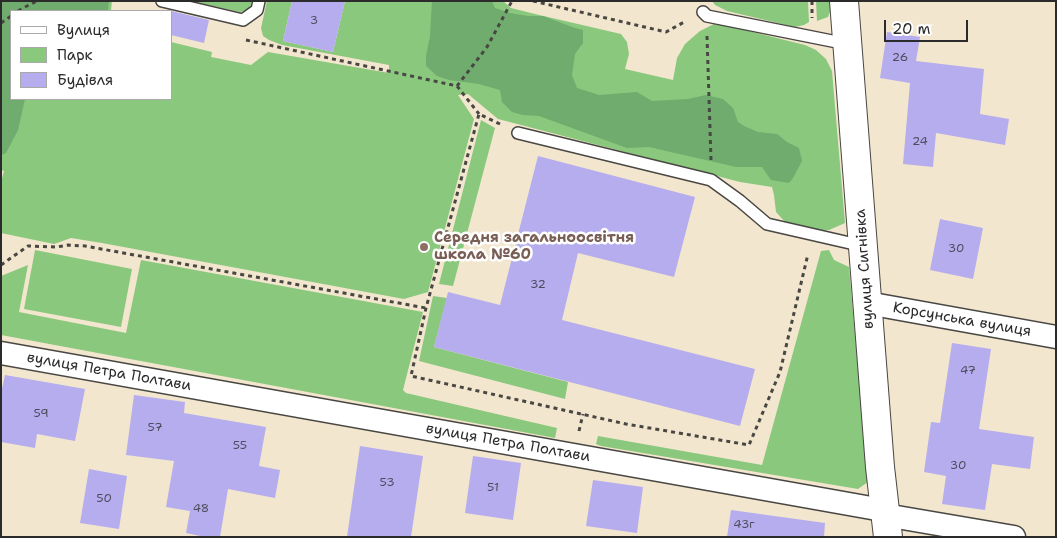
<!DOCTYPE html>
<meta charset="utf-8">
<style>
body{margin:0}
#map{position:relative;width:1057px;height:538px;overflow:hidden;background:#f3e6ce;font-family:"Shantell Sans",sans-serif}
canvas{display:block}
.frame{position:absolute;inset:0;border:2px solid #2b2b2b;pointer-events:none}
.legend{position:absolute;left:10px;top:10px;width:162px;height:90px;box-sizing:border-box;background:#fff;border:1px solid #aaa;margin:0;padding:6px 9px;list-style:none;font-size:15px;color:#2b2b2b}
.legend li{display:flex;align-items:center;gap:10px;height:25px}
.legend b{width:25px;border:1px solid #aaa}
.scale{position:absolute;left:884px;top:20px;width:84px;height:22px;box-sizing:border-box;border:2px solid #2b2b2b;border-top:0;padding-left:6px;font-size:15px;line-height:18px;white-space:nowrap;color:#2b2b2b;-webkit-text-stroke:4px #fff;paint-order:stroke}
</style>
<div id="map">
<canvas width="1057" height="538"></canvas>
<div class="frame"></div>
<ul class="legend">
<li><b style="height:6px;background:#fff"></b>Вулиця</li>
<li><b style="height:14px;background:#8ac87e"></b>Парк</li>
<li><b style="height:14px;background:#b5adee"></b>Будівля</li>
</ul>
<div class="scale">20 m</div>
</div>
<script>
const ctx = document.querySelector('canvas').getContext('2d');
ctx.lineJoin = 'round';
function fill(path, color) {
  ctx.fillStyle = color;
  ctx.fill(path, 'evenodd');
}
function shape(rows) {
  const path = new Path2D();
  for (const r of rows) {
    path.moveTo(r[0], r[1]);
    for (let i = 2; i < r.length; i += 2) path.lineTo(r[i], r[i + 1]);
  }
  return path;
}
function stroke(path, color, width, dash) {
  ctx.strokeStyle = color;
  ctx.lineWidth = width;
  ctx.lineCap = dash ? 'butt' : 'round';
  ctx.setLineDash(dash || []);
  ctx.stroke(path);
}
function drawText(font, color, halo, rows, align = 'center') {
  ctx.font = font + ' "Shantell Sans",sans-serif';
  ctx.lineWidth = 5;
  ctx.setLineDash([]);
  ctx.textBaseline = 'middle';
  ctx.strokeStyle = halo;
  ctx.fillStyle = color;
  for (const [text, x, y, turn = 0] of rows) {
    ctx.save();
    ctx.translate(x, y);
    ctx.rotate((+turn || 0) * Math.PI / 180);
    ctx.textAlign = isNaN(turn) ? turn : align;
    if (halo) ctx.strokeText(text, 0, 0);
    ctx.fillText(text, 0, 0);
    ctx.restore();
  }
}
const green = shape([
 [1,1,112,1,111,11,11,11,11,99,171,99,171,42,212,52,211,57,251,65,268,52,389,73,389,65,282,45,269,40,263,36,261,28,267,1,292,1,283,41,333,52,345,1,503,1,511,8,535,14,621,34,627,42,629,54,625,69,673,80,677,58,685,44,700,31,716,23,805,45,816,50,826,59,832,71,845,223,829,230,814,231,786,223,776,212,774,195,772,187,740,182,498,119,468,94,458,95,474,119,428,292,404,299,102,243,71,238,54,244,1,233,1,182,4,171,1,170],
 [191,1,252,1,250,8,246,11,240,12],
 [712,1,808,1,809,22,804,25,795,27,727,11,715,5],
 [816,1,831,1,831,9,828,17,817,21],
 [481,120,495,128,453,286,439,284],
 [35,250,132,269,121,327,24,309],
 [829,250,834,260,849,267,868,482,858,489,601,446,596,444,598,436,762,465,821,251],
 [141,260,423,312,403,390,406,393,557,428,555,438,1,335,1,276,28,265,19,312,126,333],
 [433,296,447,298,434,347,568,382,565,399,419,361]
]);
const forest = shape([
 [1,1,109,1,108,11,11,11,11,99,25,99,18,130,6,153,1,155,1,41,2,39],
 [432,1,492,1,495,8,510,13,528,16,543,16,575,28,583,30,583,43,575,54,572,75,577,88,599,95,637,92,652,101,688,99,706,95,723,99,733,108,738,122,744,126,758,132,777,134,787,142,799,148,802,161,793,178,789,183,771,180,762,167,736,167,649,147,627,148,539,116,523,115,512,112,502,102,500,90,479,84,449,80,437,76,426,66,426,56,430,36]
]);
const building = shape([
 [292,1,345,1,333,52,283,41],
 [171,11,209,20,204,43,171,35],
 [887,32,920,37,916,61,984,69,980,114,1009,119,1005,145,936,133,933,167,903,164,910,83,880,78],
 [538,156,695,197,674,277,578,253,562,320,755,369,740,426,434,347,448,292,500,305],
 [940,219,983,228,973,279,930,270],
 [952,343,991,349,979,429,1034,437,1030,469,992,464,985,510,942,504,946,476,924,472,931,422,940,423],
 [5,375,85,389,75,441,37,434,35,448,1,442,1,393],
 [134,395,185,402,184,413,266,427,259,466,280,470,275,498,228,489,220,537,205,537,186,533,190,511,166,507,174,461,126,455],
 [360,446,423,456,411,537,347,537],
 [473,456,521,463,513,520,465,513],
 [89,469,127,476,119,529,80,523],
 [593,480,643,487,637,533,586,526],
 [731,510,825,523,824,537,727,537]
]);
const path = shape([
 [533,1,666,32,686,21],
 [812,1,812,18],
 [18,11,25,7,37,1],
 [1,23,11,16],
 [707,36,711,160],
 [246,40,457,86,479,114],
 [457,86,487,47,512,1],
 [500,124,479,114,426,308,411,376,626,424,749,445,780,372,808,254],
 [1,265,28,246,57,247,68,245,85,246,426,308],
 [579,431,583,414]
]);
const lane = shape([
 [162,1,243,20,257,10,259,1],
 [703,12,707,16,847,44],
 [518,133,711,180,740,201,767,224,863,246]
]);
const street = shape([
 [867,303,1056,337],
 [1,353,877,509,885,515,1014,537]
]);
const secondary = shape([
 [844,1,880,467,888,537]
]);
const markers = [
 [424,247,5,"#8d6e63"]
];
const numberNames = [
 ["3",314,21],
 ["26",900,58],
 ["24",920,142],
 ["30",956,249],
 ["32",538,285],
 ["47",968,371],
 ["59",41,414],
 ["57",155,428],
 ["55",240,446],
 ["30",958,466],
 ["53",387,483],
 ["51",493,488],
 ["50",104,499],
 ["48",201,509],
 ["43г",744,525]
];
const educationNames = [
 ["Середня загальноосвітня",434,238],
 ["школа №60",434,255]
];
const streetNames = [
 ["вулиця Сигнівка",865,269,-94],
 ["Корсунська вулиця",962,320,10],
 ["вулиця Петра Полтави",109,372,10],
 ["вулиця Петра Полтави",508,443,10]
];
fill(green, '#8ac87e');
fill(forest, '#6fac6d');
fill(building, '#b5adee');
stroke(lane, '#494743', 14);
stroke(street, '#494743', 25);
stroke(secondary, '#494743', 30);
stroke(path, '#494743', 3, [4, 4]);
stroke(lane, '#fff', 11);
stroke(street, '#fff', 22);
stroke(secondary, '#fff', 28);
for (const [x, y, r, color] of markers) {
  const dot = new Path2D();
  dot.arc(x, y, r, 0, 2 * Math.PI);
  ctx.fillStyle = color;
  ctx.fill(dot);
  stroke(dot, '#fff', 2);
}
drawText('12px', '#4e4c5c', null, numberNames);
drawText('bold 15px', '#785e54', '#fff', educationNames, 'left');
drawText('15px', '#2b2b2b', '#fff', streetNames);
</script>
